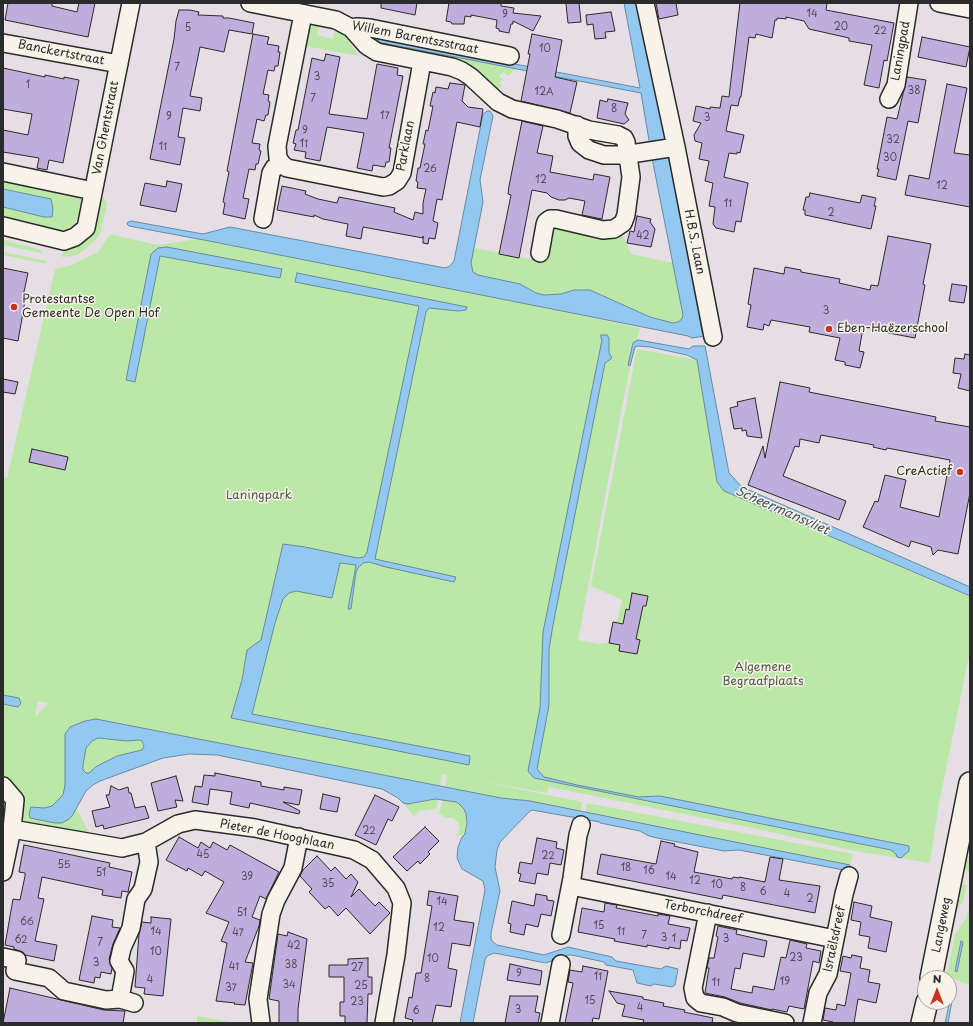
<!DOCTYPE html>
<meta charset="utf-8">
<style>
body{margin:0}
#map{position:relative;width:973px;height:1026px;overflow:hidden;background:#e6dee5;font-family:"Playpen Sans",sans-serif}
canvas{display:block}
.frame{position:absolute;inset:0;border:4px solid #2b2b2b;pointer-events:none}
.north{position:absolute;left:917px;top:970px;width:40px;height:40px;box-sizing:border-box;background:#f7f3e8;border:1px solid #a5a39c;border-radius:50%;rotate:0deg;font-size:11px;font-weight:700;line-height:16px;text-align:center;color:#2b2b2b}
.north::after{content:'';display:block;margin:auto;width:14px;height:18px;background:#c8321e;clip-path:polygon(50% 0,100% 100%,50% 72%,0 100%)}
</style>
<div id="map">
<canvas width="973" height="1026"></canvas>
<div class="frame"></div>
<div class="north">N</div>
</div>
<script>
const ctx = document.querySelector('canvas').getContext('2d');
ctx.lineJoin = 'round';
function fill(path, color) {
  ctx.fillStyle = color;
  ctx.fill(path, 'evenodd');
}
function shape(rows) {
  const path = new Path2D();
  for (const r of rows) {
    path.moveTo(r[0], r[1]);
    for (let i = 2; i < r.length; i += 2) path.lineTo(r[i], r[i + 1]);
  }
  return path;
}
function stroke(path, color, width, dash) {
  ctx.strokeStyle = color;
  ctx.lineWidth = width;
  ctx.lineCap = dash ? 'butt' : 'round';
  ctx.setLineDash(dash || []);
  ctx.stroke(path);
}
function drawText(font, color, halo, rows, align = 'center') {
  ctx.font = font + ' "Playpen Sans",sans-serif';
  ctx.lineWidth = 3;
  ctx.setLineDash([]);
  ctx.textBaseline = 'middle';
  ctx.strokeStyle = halo;
  ctx.fillStyle = color;
  for (const [text, x, y, turn = 0] of rows) {
    ctx.save();
    ctx.translate(x, y);
    ctx.rotate((+turn || 0) * Math.PI / 180);
    ctx.textAlign = isNaN(turn) ? turn : align;
    if (halo) ctx.strokeText(text, 0, 0);
    ctx.fillText(text, 0, 0);
    ctx.restore();
  }
}
const green = shape([
 [314,25,318,26,317,35,333,39,335,30,343,34,359,56,305,46,308,30],
 [363,31,379,38,378,42,516,68,508,76,503,72,499,76,503,79,499,83,502,85,496,91,378,46],
 [3,177,73,192,77,198,82,199,78,217,74,225,60,232,3,221,3,207,44,217,41,197,3,189],
 [99,197,104,198,107,204,101,231,98,237,87,248,80,253,72,256,62,257,64,249,72,248,80,245,87,239,92,229],
 [544,212,569,217,580,223,617,222,631,254,673,263,683,315,682,319,678,322,673,323,650,317,590,290,574,290,561,294,544,295,536,293,520,284,478,275,473,272,471,263,474,248,534,260],
 [110,234,157,245,197,239,413,280,640,328,634,348,624,397,578,640,598,644,612,642,622,600,591,586,637,349,697,360,717,482,724,491,970,597,970,651,939,803,930,863,855,851,753,828,549,787,547,793,479,781,582,802,581,811,530,801,501,798,445,787,447,775,443,774,440,786,96,719,85,721,63,795,52,806,44,808,31,807,30,818,55,823,62,823,69,819,76,808,92,838,3,838,3,827,8,807,5,807,3,813,3,477,7,478,55,269,69,266,98,252],
 [38,701,49,703,35,717],
 [4,240,42,250,41,253,3,245],
 [3,252,47,261,46,264,3,255],
 [98,738,127,741,139,740,142,741,144,746,142,750,117,756,97,766,89,773,86,773,83,770,83,765,86,748,92,741],
 [429,799,438,799,437,807,434,809,420,811,414,816,403,803,408,804,421,803],
 [443,800,456,802,464,809,467,818,465,834,456,836,460,829,458,822,453,818,445,818,439,813],
 [587,803,853,854,850,865,585,812],
 [970,857,970,871,959,870,964,861],
 [957,883,967,885,963,902,954,913],
 [970,905,970,985,951,978,947,973,955,935,966,918],
 [961,941,963,942,957,971,955,971],
 [197,1016,236,1023,197,1023]
]);
const water = shape([
 [624,3,638,3,698,305,702,332,705,336,692,338,688,336,209,241,129,226,127,224,128,222,131,221,203,234,230,227,445,268,450,266,454,261,483,114,487,111,490,111,493,116,480,180,483,202,471,263,473,272,478,275,520,284,536,293,544,295,561,294,574,290,590,290,650,317,673,323,678,322,682,319,683,315,652,158,641,93,378,42,379,38,640,88,624,3],
 [3,189,51,199,53,209,52,217,44,217,3,207,3,189],
 [167,247,282,269,280,278,160,256,135,382,126,380,151,254,158,248,167,247],
 [297,273,467,307,466,310,458,311,429,308,426,312,375,559,456,577,454,582,386,567,369,562,363,563,358,568,356,572,351,609,348,609,356,565,340,563,332,598,296,591,289,593,283,599,275,623,252,714,470,756,469,765,231,718,242,680,247,650,261,640,283,544,305,547,357,558,364,557,367,552,419,306,295,282,297,273],
 [601,335,607,335,609,338,609,353,612,358,605,363,553,625,549,649,549,705,537,769,544,777,577,785,639,797,660,796,909,846,909,851,901,858,897,857,896,854,891,850,534,778,528,771,540,708,543,632,602,340,601,338,601,335],
 [638,340,689,349,693,346,705,346,729,473,742,487,970,587,970,596,724,491,717,482,697,360,687,355,650,347,638,346,635,347,630,366,628,365,633,343,638,340],
 [3,695,19,698,21,703,18,707,3,704,3,695],
 [96,719,440,786,501,798,530,801,850,865,849,871,739,850,724,851,657,838,649,836,640,831,600,823,600,822,532,810,530,811,500,842,497,850,495,867,500,891,491,933,491,939,493,942,497,945,544,955,568,947,612,957,616,961,661,969,666,966,678,969,675,985,672,987,654,984,651,986,637,983,633,970,606,965,604,962,572,955,568,955,546,963,494,953,487,956,485,960,473,1023,460,1023,485,890,483,881,462,869,457,858,458,847,462,837,465,834,467,823,466,814,464,809,459,804,456,802,435,799,408,804,403,803,398,798,382,789,372,787,217,755,189,754,163,758,100,781,93,785,86,791,72,816,69,819,62,823,55,823,30,818,29,814,31,807,44,808,52,806,63,795,65,785,65,734,70,727,85,721,96,719],
 [98,738,127,741,139,740,142,741,144,746,142,750,117,756,97,766,89,773,86,773,83,770,83,765,86,748,92,741,98,738],
 [961,941,963,942,957,972,955,971,961,941],
 [950,1000,952,1001,948,1023,945,1023,950,1000]
]);
const building = shape([
 [8,3,52,3,52,6,77,12,79,3,95,3,88,37,5,20,8,3],
 [381,3,417,3,415,15,381,8,381,3],
 [449,3,501,3,501,6,514,8,513,13,541,16,533,31,513,21,513,24,511,24,509,33,499,31,499,29,496,28,497,20,471,15,471,17,465,16,464,24,452,24,451,22,446,21,449,3],
 [567,3,579,3,581,22,568,23,566,4,567,3],
 [656,3,676,3,678,15,659,19,656,3],
 [740,3,827,3,826,10,894,23,887,61,884,60,879,88,864,85,872,45,849,41,849,38,809,29,804,21,786,17,786,19,777,18,777,20,775,20,772,38,756,34,755,38,749,37,741,97,740,97,738,106,731,105,726,131,744,135,740,153,737,152,737,154,729,153,724,177,748,183,741,222,736,221,734,232,716,228,713,224,715,207,709,206,713,183,705,181,709,161,699,159,702,143,695,141,694,135,701,123,693,121,696,106,710,109,710,107,720,108,722,96,729,97,740,3],
 [179,10,190,10,199,12,198,15,223,16,223,18,229,18,254,23,252,34,229,30,224,52,200,47,190,96,202,98,200,111,183,108,178,137,185,138,180,165,150,159,174,39,176,21,179,10],
 [611,12,615,31,605,32,606,38,595,39,593,24,587,25,586,15,611,12],
 [253,34,269,37,267,44,279,46,278,52,280,52,278,66,275,66,274,71,268,70,263,94,269,95,268,101,270,102,268,115,266,115,264,121,257,119,252,143,260,144,259,150,261,151,258,164,256,164,255,170,249,169,243,198,249,199,245,219,223,214,225,203,223,202,229,172,227,171,253,34],
 [532,34,562,40,555,77,577,82,570,113,521,101,530,54,528,54,532,34],
 [922,37,970,47,966,67,918,57,922,37],
 [326,54,340,57,329,114,367,119,377,64,398,68,397,75,403,76,389,148,391,148,389,162,386,162,385,167,373,165,372,171,357,168,364,133,327,127,320,161,305,158,306,152,294,150,296,144,293,143,296,130,298,130,312,58,324,61,326,54],
 [3,68,45,77,45,75,64,79,64,77,79,80,63,163,49,160,47,170,37,168,39,158,3,152,3,130,28,135,32,114,3,109,3,68],
 [907,77,926,80,918,123,908,121,896,180,877,176,879,169,877,169,887,117,897,119,907,77],
 [450,83,465,85,462,101,468,107,483,109,480,127,457,122,442,200,437,199,433,221,438,223,435,239,429,238,428,244,423,243,423,236,423,238,363,227,361,239,346,236,348,224,323,219,314,215,314,217,277,210,282,186,306,191,305,194,318,199,337,203,339,197,395,208,394,212,413,220,415,212,423,214,423,203,426,189,417,188,418,182,416,181,418,168,420,168,425,144,423,144,426,130,428,131,433,106,430,106,433,92,435,93,436,87,448,89,450,83],
 [947,84,967,88,954,153,970,155,970,207,905,195,909,175,929,179,947,84],
 [608,99,628,103,625,114,629,120,624,124,597,118,600,100,607,102,608,99],
 [522,121,543,126,537,153,553,156,550,172,593,180,594,174,610,177,602,219,582,215,585,201,569,198,565,200,559,200,551,197,547,193,532,190,519,258,499,254,511,195,508,194,509,186,522,121],
 [167,181,182,184,176,212,140,205,145,183,166,187,167,181],
 [810,193,860,203,862,195,876,198,874,206,876,206,871,229,805,215,805,210,803,210,806,197,809,197,810,193],
 [637,216,651,219,650,222,655,229,651,247,627,243,630,231,634,232,637,216],
 [888,236,931,244,923,284,925,285,915,338,863,328,859,351,864,352,860,368,845,365,845,362,835,360,840,338,809,332,810,327,771,320,769,326,764,324,763,330,747,327,751,305,748,304,754,268,784,274,785,267,801,270,801,272,840,279,839,283,870,290,871,285,878,286,888,236],
 [3,268,28,273,22,301,25,301,18,341,3,338,3,268],
 [952,284,967,286,964,303,949,301,952,284],
 [965,354,970,355,970,391,958,388,961,374,953,373,955,358,964,359,965,354],
 [3,379,18,382,15,394,3,392,3,379],
 [780,382,810,388,809,392,936,417,935,421,970,427,970,493,958,554,938,550,933,555,931,547,911,541,909,547,863,527,875,501,878,502,885,475,906,480,900,507,939,517,950,460,887,448,886,450,873,447,874,445,821,435,819,443,800,439,799,447,795,446,783,476,846,501,839,520,748,485,763,446,765,458,780,382],
 [755,398,762,438,747,436,746,430,742,431,742,428,734,429,730,408,738,406,737,402,755,398],
 [32,449,68,457,65,470,29,462,32,449],
 [632,593,648,596,646,606,643,606,636,639,640,640,637,654,619,651,620,645,609,643,613,622,623,624,626,609,629,610,632,593],
 [215,773,261,782,261,786,284,790,284,787,302,790,299,805,283,802,300,811,299,814,250,803,249,808,230,804,232,792,210,789,208,805,192,802,195,786,202,787,204,775,215,776,215,773],
 [176,776,183,801,175,800,177,807,158,811,151,783,176,776],
 [111,786,119,790,128,787,129,793,131,793,135,808,145,806,149,818,104,829,103,825,96,827,92,811,110,807,106,795,109,795,111,786],
 [323,794,340,798,337,812,320,809,323,794],
 [375,795,399,807,392,821,388,819,376,845,355,835,375,795],
 [425,827,439,841,428,852,430,854,420,864,418,861,407,871,393,857,425,827],
 [179,837,198,848,201,842,210,848,213,842,227,850,230,845,279,872,266,899,260,896,252,917,260,920,259,926,245,962,253,963,245,1005,234,1004,235,1003,216,1001,227,943,221,941,229,922,206,913,224,882,205,871,202,876,188,868,187,871,166,860,179,837],
 [537,838,557,842,556,848,564,850,561,865,550,863,548,875,537,873,535,884,519,881,521,874,518,873,520,862,532,864,537,838],
 [661,841,675,844,674,846,698,852,694,872,732,879,733,877,739,878,739,877,765,882,770,857,783,859,779,880,820,886,815,913,723,895,722,899,597,874,601,854,656,864,661,841],
 [24,845,110,863,109,867,132,872,128,892,122,891,121,898,102,895,103,890,42,877,38,898,44,899,35,941,57,945,54,961,25,955,23,952,14,949,14,947,5,945,13,899,20,900,25,876,25,873,19,872,24,845],
 [317,856,331,871,335,867,346,879,351,874,358,882,351,897,359,889,375,906,379,902,390,913,370,934,346,908,338,916,329,906,325,909,309,892,312,889,300,876,303,870,317,856],
 [429,891,458,896,454,920,474,923,470,946,452,943,448,968,457,970,451,1007,436,1005,432,1023,412,1023,413,1020,405,1018,409,997,412,998,416,973,421,973,432,906,427,905,429,891],
 [536,894,547,896,547,900,554,901,551,916,541,914,538,927,526,924,524,935,510,932,511,924,508,923,512,901,534,906,536,894],
 [854,902,872,906,870,917,892,922,886,952,868,948,870,937,859,935,861,922,851,920,854,902],
 [605,903,617,905,616,908,658,916,658,914,670,916,668,924,690,928,687,941,681,940,680,949,669,947,669,949,647,945,647,947,614,941,615,939,578,932,582,908,604,912,605,903],
 [92,916,113,920,112,927,120,928,113,944,109,959,112,968,111,974,101,972,100,978,95,977,94,983,79,980,92,916],
 [151,917,171,919,163,996,144,994,145,988,135,987,139,934,142,922,151,923,151,917],
 [718,926,737,930,736,934,767,941,764,957,743,953,740,969,735,968,731,989,752,993,753,986,774,990,781,957,786,958,790,940,807,944,806,948,821,951,819,963,813,961,804,1009,789,1006,787,1012,772,1009,772,1010,740,1003,725,997,705,993,709,968,707,968,709,958,714,958,718,937,716,936,718,926],
 [288,932,307,939,298,1009,298,1023,279,1023,279,1001,269,999,278,934,287,936,288,932],
 [852,955,862,957,860,968,870,970,868,982,880,984,876,1003,858,999,854,1023,833,1023,833,1022,823,1020,825,1008,836,1010,837,1004,845,1006,851,973,840,971,843,956,851,958,852,955],
 [368,958,368,977,372,977,372,994,368,994,367,1023,345,1023,345,1016,340,1016,340,1002,344,1002,344,977,329,977,329,965,348,965,348,959,368,958],
 [510,964,542,971,540,985,507,980,510,964],
 [583,966,608,971,599,1019,593,1018,592,1023,565,1023,573,983,568,982,570,970,582,972,583,966],
 [10,988,104,1010,125,1011,123,1023,3,1023,10,988],
 [609,991,643,997,643,999,664,1003,663,1006,685,1010,684,1012,713,1018,712,1023,643,1023,644,1020,622,1016,625,1005,617,1003,609,991],
 [510,996,538,996,535,1012,540,1013,538,1023,505,1023,510,996]
]);
const minor = shape([
 [250,3,336,20,351,28,358,27,370,28,510,56],
 [645,3,676,147,713,337],
 [939,3,970,9],
 [303,14,277,146,278,158,282,164,287,168,383,187,389,186,397,181,402,173,422,62],
 [351,28,366,45,377,52,452,67,462,71,471,77,498,102,512,109,557,119,589,130,618,135,624,138,626,142,631,177,626,215,623,223,614,229,603,230,556,219,550,219,546,222,545,225,540,253],
 [3,43,119,64],
 [889,99,896,85,909,3],
 [577,125,577,136,580,143,589,150,604,155,624,155,676,147],
 [3,172,93,191],
 [263,219,271,173,274,168,282,164],
 [3,226,64,241,75,237,86,228,131,3],
 [3,786,15,800,12,829,3,872],
 [12,829,122,848,146,842,178,824,195,820,255,828,354,850,372,860,396,888,402,903,396,955,384,1023],
 [571,886,835,939],
 [708,913,693,988,695,998,701,1003,723,1007,737,1013,785,1023],
 [561,935,572,878,578,835,581,825],
 [3,957,17,960,15,971,49,978,64,991,106,1000,120,999,134,1003],
 [120,999,125,971,119,961,122,948,131,928,136,899,143,889,149,862,146,842],
 [261,1023,258,999,271,914,276,900,293,868,299,837],
 [550,1023,561,964],
 [812,1023,818,993,828,974,844,894,849,876]
]);
const major = shape([
 [931,978,970,783],
 [922,1023,927,1002]
]);
const markers = [
 [14,307,4,"#c8321e"],
 [829,329,4,"#c8321e"],
 [960,472,4,"#c8321e"]
];
const numberNames = [
 ["14",812,14],
 ["9",505,15],
 ["20",841,27],
 ["5",188,28],
 ["22",880,31],
 ["10",545,49],
 ["7",177,68],
 ["3",317,77],
 ["1",28,85],
 ["38",914,91],
 ["12A",544,92],
 ["7",313,99],
 ["8",614,109],
 ["17",385,116],
 ["9",169,117],
 ["3",707,118],
 ["9",305,131],
 ["32",893,140],
 ["11",304,144],
 ["11",163,147],
 ["30",890,158],
 ["26",430,169],
 ["12",541,180],
 ["12",942,186],
 ["11",728,204],
 ["2",831,213],
 ["42",643,236],
 ["3",826,311],
 ["22",369,831],
 ["45",203,855],
 ["22",548,856],
 ["55",64,865],
 ["18",626,868],
 ["16",649,871],
 ["51",101,873],
 ["39",247,877],
 ["14",671,877],
 ["12",695,881],
 ["35",328,884],
 ["10",717,885],
 ["8",743,888],
 ["6",763,892],
 ["4",787,894],
 ["2",810,899],
 ["14",442,902],
 ["51",242,913],
 ["66",27,922],
 ["15",599,926],
 ["12",439,928],
 ["14",156,932],
 ["11",621,932],
 ["47",238,933],
 ["7",644,936],
 ["3",664,938],
 ["1",674,939],
 ["3",726,939],
 ["62",21,940],
 ["7",100,943],
 ["42",294,946],
 ["10",156,952],
 ["23",796,958],
 ["10",433,959],
 ["3",96,963],
 ["38",291,965],
 ["41",234,967],
 ["27",357,968],
 ["9",519,974],
 ["11",598,977],
 ["8",427,979],
 ["4",150,980],
 ["19",785,982],
 ["11",716,983],
 ["34",289,985],
 ["25",361,986],
 ["37",231,988],
 ["15",590,1001],
 ["23",357,1002],
 ["4",640,1008],
 ["3",518,1010],
 ["6",416,1011]
];
const streetNames = [
 ["Willem Barentszstraat",415,38,11],
 ["Laningpad",901,51,-80],
 ["Banckertstraat",61,53,11],
 ["Van Ghentstraat",106,128,-79],
 ["Parklaan",406,146,-79],
 ["H.B.S. Laan",694,242,79],
 ["Pieter de Hooghlaan",277,835,11],
 ["Terborchdreef",703,912,11],
 ["Langeweg",942,925,-79],
 ["Israëlsdreef",835,939,-78]
];
const poiNames = [
 ["Protestantse",22,300],
 ["Gemeente De Open Hof",22,314],
 ["Eben-Haëzerschool",837,329],
 ["CreActief",952,472,"right"]
];
const parkNames = [
 ["Laningpark",259,496],
 ["Algemene",763,668],
 ["Begraafplaats",763,682]
];
const waterNames = [
 ["Scheermansvliet",782,511,24]
];
fill(green, '#bbe8a6');
fill(water, '#93c9f1');
stroke(water, '#698aa2', 1);
fill(building, '#bfaddd');
stroke(building, '#2b2b2b', 1);
stroke(minor, '#2b2b2b', 20);
stroke(major, '#2b2b2b', 24);
stroke(minor, '#f7f3e8', 17);
stroke(major, '#f7f3e8', 21);
for (const [x, y, r, color] of markers) {
  const dot = new Path2D();
  dot.arc(x, y, r, 0, 2 * Math.PI);
  ctx.fillStyle = color;
  ctx.fill(dot);
  stroke(dot, '#f7f3e8', 1.5);
}
drawText('10px', '#504c58', null, numberNames);
drawText('12px', '#2b2b2b', '#f7f3e8', streetNames);
drawText('12px', '#2b2b2b', '#f7f3e8', poiNames, 'left');
drawText('12px', '#4f5a4a', '#f7f3e8', parkNames);
drawText('italic 13px', '#45525c', '#f7f3e8', waterNames);
</script>
